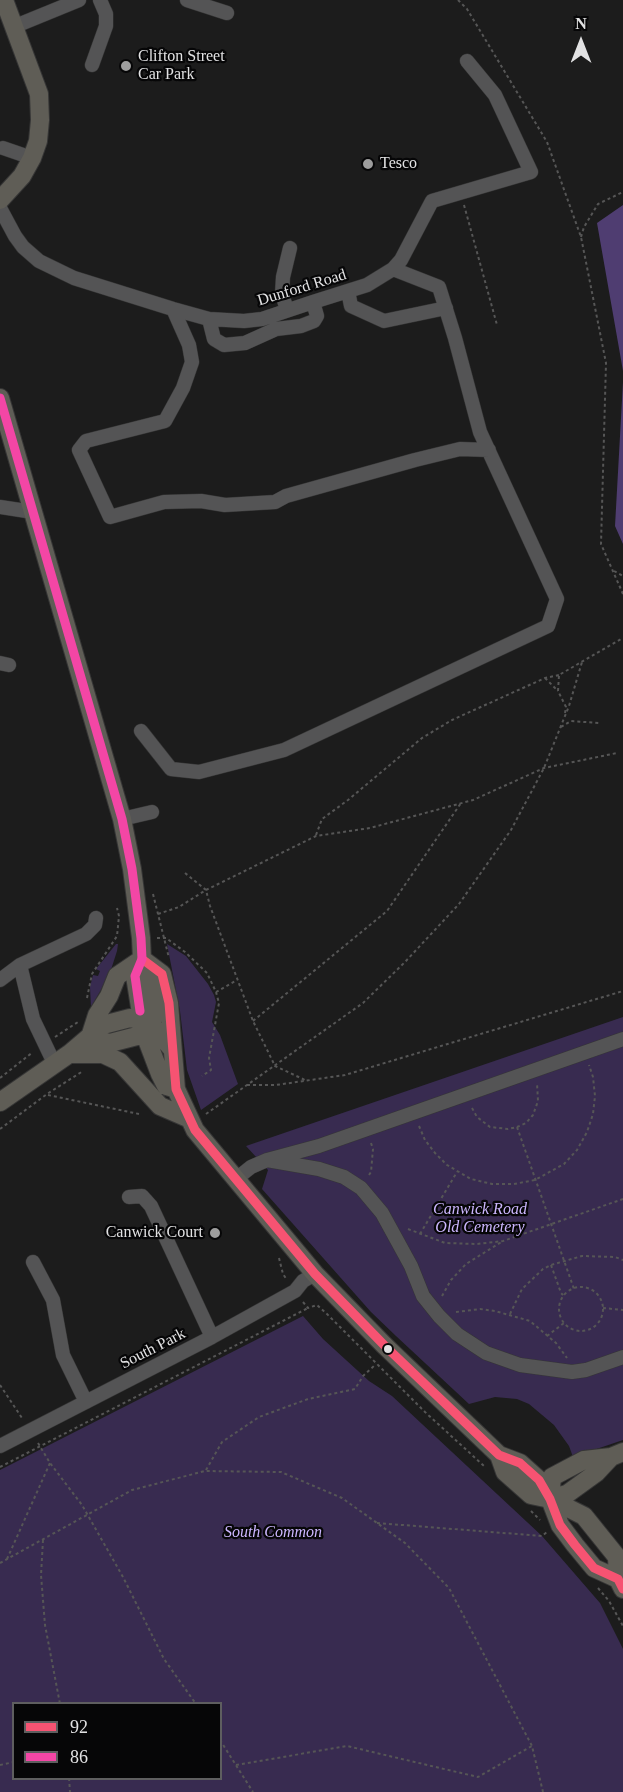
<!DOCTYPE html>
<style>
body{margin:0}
#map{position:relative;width:623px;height:1792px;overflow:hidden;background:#1c1c1c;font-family:"Times New Roman",serif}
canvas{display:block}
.legend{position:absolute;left:12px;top:1702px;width:210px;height:78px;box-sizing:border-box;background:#060607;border:2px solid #5e5e5f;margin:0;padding:8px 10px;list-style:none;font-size:18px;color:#e2e2e3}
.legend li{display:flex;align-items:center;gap:12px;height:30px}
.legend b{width:30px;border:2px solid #5e5e5f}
.north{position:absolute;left:551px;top:12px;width:60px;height:60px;-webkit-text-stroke:4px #060607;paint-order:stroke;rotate:0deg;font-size:16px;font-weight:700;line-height:24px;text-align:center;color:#e2e2e3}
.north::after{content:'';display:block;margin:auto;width:21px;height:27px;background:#e2e2e3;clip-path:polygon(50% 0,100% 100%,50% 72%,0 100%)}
</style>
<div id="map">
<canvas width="623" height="1792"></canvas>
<ul class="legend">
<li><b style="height:8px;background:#f65372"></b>92</li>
<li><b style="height:8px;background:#f346a5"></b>86</li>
</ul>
<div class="north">N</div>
</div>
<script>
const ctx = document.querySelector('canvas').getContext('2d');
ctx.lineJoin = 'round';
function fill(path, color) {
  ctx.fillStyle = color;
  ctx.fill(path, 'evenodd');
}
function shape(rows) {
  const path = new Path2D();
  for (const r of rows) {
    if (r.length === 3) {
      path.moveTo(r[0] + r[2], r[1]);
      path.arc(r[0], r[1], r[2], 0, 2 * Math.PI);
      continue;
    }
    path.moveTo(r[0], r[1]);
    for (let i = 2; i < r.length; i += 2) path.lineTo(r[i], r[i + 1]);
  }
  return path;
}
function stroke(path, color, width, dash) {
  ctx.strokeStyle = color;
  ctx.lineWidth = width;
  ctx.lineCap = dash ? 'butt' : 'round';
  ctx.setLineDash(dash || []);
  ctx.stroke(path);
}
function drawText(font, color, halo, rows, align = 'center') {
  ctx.font = font + ' "Times New Roman",serif';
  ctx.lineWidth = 4.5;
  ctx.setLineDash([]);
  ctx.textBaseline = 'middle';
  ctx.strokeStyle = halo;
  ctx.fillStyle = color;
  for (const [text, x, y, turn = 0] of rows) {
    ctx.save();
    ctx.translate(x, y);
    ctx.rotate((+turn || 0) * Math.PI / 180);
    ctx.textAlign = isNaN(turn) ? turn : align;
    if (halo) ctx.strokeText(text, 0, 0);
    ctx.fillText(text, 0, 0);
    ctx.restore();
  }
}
const green = shape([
 [116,944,118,944,117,951,109,976,91,1007,90,987,93,975,98,976,100,971,96,969],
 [167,944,186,956,208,984,214,995,216,1002,212,1022,220,1035,238,1084,201,1110,187,1070,180,1011],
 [623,1017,623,1440,573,1457,569,1446,554,1425,529,1404,517,1399,495,1397,469,1404,396,1336,371,1312,262,1189,268,1170,246,1146],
 [303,1316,323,1339,369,1381,392,1396,542,1536,600,1603,623,1649,623,1792,0,1792,0,1470],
 [14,1704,220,1704,220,1778,14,1778]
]);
const forest = shape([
 [623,205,623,371,597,223],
 [623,382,623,544,615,526]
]);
const path = shape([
 [458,0,467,9,547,142,581,237,606,363,601,544,623,594],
 [464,205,497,325],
 [581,237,584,227,598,204,623,192],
 [614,571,623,576],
 [545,678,558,691],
 [565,713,566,707,558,691,559,675,623,638],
 [561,727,571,721,599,723],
 [316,835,322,819,348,800,422,738,452,720,545,678,559,675],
 [185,873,206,890,210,906,253,1021,275,1066,305,1080],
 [153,894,169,958],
 [158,914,179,907,206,890,316,836,370,828,473,800,544,768,617,753],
 [157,938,166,938,185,952,207,973,216,992,219,1003,209,1058,211,1070,202,1076],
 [216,992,237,980],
 [87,998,92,974,117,936,119,916,117,908],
 [253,1021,387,911,461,803],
 [55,1037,78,1022],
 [0,1078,33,1052],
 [247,1085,276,1085,345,1075,623,991],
 [48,1095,139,1114],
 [472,1108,477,1117,490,1127,508,1129,517,1127,526,1123,533,1115,538,1101,537,1083],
 [206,1114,363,1003,405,962,459,904,511,830,544,768,569,706,582,662],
 [419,1126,425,1140,435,1153,447,1165,471,1179,492,1184,514,1184,535,1180,564,1164,577,1150,587,1132,593,1114,595,1096,593,1077,589,1065],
 [517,1127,574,1289],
 [0,1129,47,1094,83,1071],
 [369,1175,371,1172,373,1149,371,1143],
 [408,1229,445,1243,477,1244,503,1241,623,1199],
 [420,1234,457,1172],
 [279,1258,283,1274,287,1280],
 [551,1265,561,1293,563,1295],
 [581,1309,22],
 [442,1296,451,1280,466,1264,503,1241],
 [303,1302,308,1308,317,1305,327,1314,425,1412,484,1466],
 [603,1308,623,1310],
 [456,1312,480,1309,495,1311,530,1321,556,1343,567,1358],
 [510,1314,522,1289,543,1269,551,1265,582,1256,615,1257,623,1260],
 [547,1336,564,1323],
 [0,1385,22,1418],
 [38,1443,50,1463,82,1505,123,1577,164,1659,196,1704],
 [0,1467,308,1308],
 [206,1470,222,1442,259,1417,308,1399,355,1389,363,1376,376,1364],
 [531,1511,540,1520],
 [377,1523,542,1536,547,1532],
 [43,1540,41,1575,45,1625,60,1704],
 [7,1559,50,1463],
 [0,1563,132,1490,205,1471,281,1472,342,1498,405,1543,449,1588,532,1746,543,1792],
 [598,1588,609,1601,623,1626],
 [220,1740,253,1792],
 [0,1765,14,1762],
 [236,1765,347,1746,478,1777,532,1746],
 [69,1778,70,1792]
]);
const minor = shape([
 [187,0,227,13],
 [13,27,79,0],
 [92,65,106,26,106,14,100,0],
 [3,148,32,158],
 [0,208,15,236,23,247,39,261,74,278,173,309,209,319,244,321,262,319,313,302,367,285,393,269,401,260,432,201,531,172,495,95,467,61],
 [348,291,351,306,384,321,446,308],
 [173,309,189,345,192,362,183,388,165,421,86,441,79,450,110,517,164,502,201,501,225,505,275,502,286,496,415,460,460,449,489,450],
 [287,310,282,294,283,277,290,248],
 [209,319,214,339,224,345,245,343,276,329,301,326,314,321,317,316,313,302],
 [0,507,33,512],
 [0,663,9,665],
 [141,731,171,769,199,772,284,750,548,626,557,599,480,432,455,338,439,287,393,269],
 [122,819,152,812],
 [20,965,33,1019,54,1063],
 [0,980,20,965,86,934,95,925,96,918],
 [267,1160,319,1169,344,1177,361,1188,382,1213,411,1266,423,1296,439,1316,457,1334,486,1353,520,1365,572,1372,586,1370,623,1357],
 [236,1179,251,1167,267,1160,319,1146,623,1039],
 [129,1197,142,1196,151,1206,212,1337],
 [33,1262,53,1300,63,1355,86,1402],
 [0,1446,212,1337,295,1291,303,1281,315,1274]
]);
const major = shape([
 [0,200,22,176,32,158,38,141,40,120,39,94,4,0],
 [0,398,122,819,132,869,141,938,142,959,135,976,144,1032,160,1074,166,1086,176,1089],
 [142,959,162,974,169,1003,176,1089,195,1130,315,1274,384,1345,499,1455,520,1463,539,1480,550,1499,560,1525,575,1545,594,1568,618,1579,623,1589],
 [90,1037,97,1015,109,996,117,976,142,959],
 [89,1038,110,1043,137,1036,152,1026,153,1014,149,974,142,959],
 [69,1054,103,1054,120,1062,160,1106,190,1119],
 [0,1102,69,1054,103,1025,130,1018,136,1019,154,1028,172,1049],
 [499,1455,505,1472,531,1495,550,1499,584,1516,617,1557,618,1579],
 [550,1499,567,1494,596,1473,611,1457,623,1452],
 [550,1499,552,1477,584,1460,611,1457]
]);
const bus1 = shape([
 [142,959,162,974,169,1003,176,1089,195,1130,315,1274,384,1345,499,1455,520,1463,539,1480,550,1499,560,1525,575,1545,594,1568,618,1579,623,1589]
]);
const bus2 = shape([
 [0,398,122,819,132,869,141,938,142,959,135,976,140,1011]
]);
const markers = [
 [126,66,6,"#9d9d9d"],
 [368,164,6,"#9d9d9d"],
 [215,1233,6,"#9d9d9d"],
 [388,1349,5,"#e2e2e3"]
];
const poiNames = [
 ["Clifton Street",138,57],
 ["Car Park",138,75],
 ["Tesco",380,164],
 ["Canwick Court",203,1233,"right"]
];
const streetNames = [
 ["Dunford Road",302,288,-17],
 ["South Park",153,1349,-27]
];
const parkNames = [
 ["Canwick Road",480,1210],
 ["Old Cemetery",480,1228],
 ["South Common",273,1533]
];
fill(green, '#382b50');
fill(forest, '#4f3d71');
stroke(minor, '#363636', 15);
stroke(major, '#363636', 20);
stroke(path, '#565656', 2, [3, 3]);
stroke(minor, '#545455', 14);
stroke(major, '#5f5d56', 18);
stroke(bus1, '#f65372', 9);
stroke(bus2, '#f346a5', 9);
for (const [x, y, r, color] of markers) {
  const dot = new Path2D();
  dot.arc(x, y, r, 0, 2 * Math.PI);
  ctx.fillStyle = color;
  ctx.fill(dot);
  stroke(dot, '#060607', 2);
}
drawText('16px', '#e2e2e3', '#060607', poiNames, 'left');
drawText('16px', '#e2e2e3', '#060607', streetNames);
drawText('italic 16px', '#ccb6fe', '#060607', parkNames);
</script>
